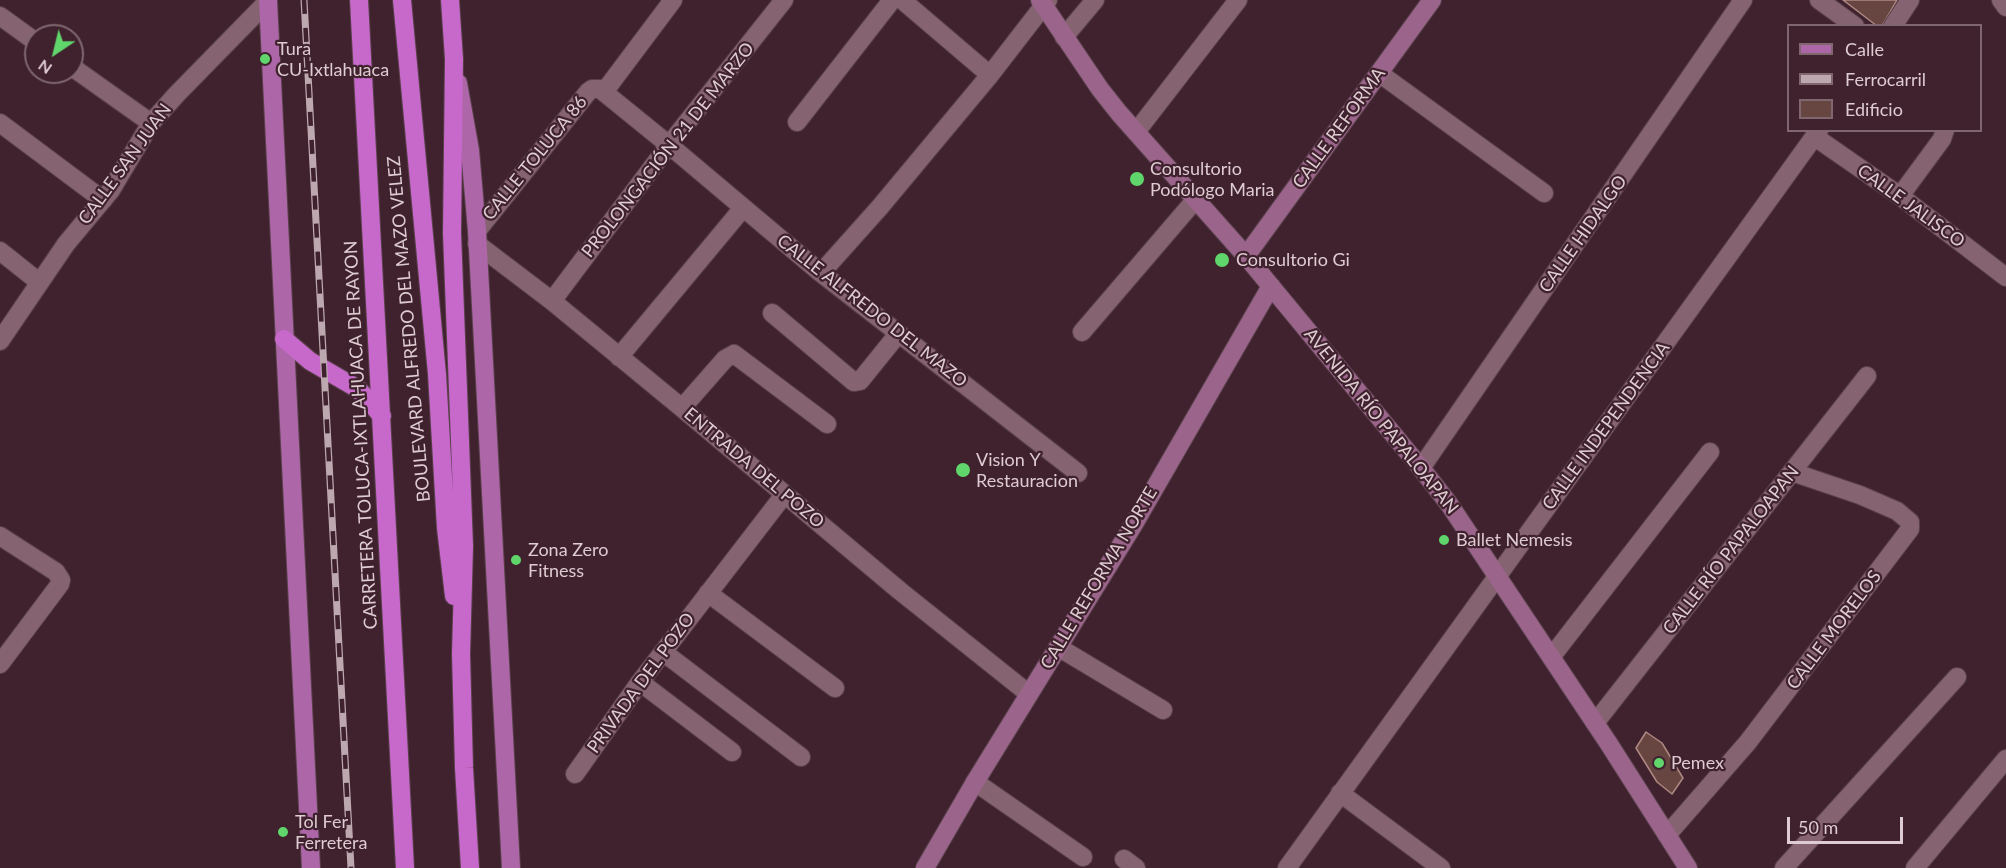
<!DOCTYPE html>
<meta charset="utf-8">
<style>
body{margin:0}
#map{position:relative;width:2006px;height:868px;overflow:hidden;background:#3f222d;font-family:Lato,sans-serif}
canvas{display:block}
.legend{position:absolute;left:1787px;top:24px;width:195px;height:108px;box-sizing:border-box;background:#3f222d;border:2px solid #7f666f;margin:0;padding:8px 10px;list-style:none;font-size:18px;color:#dfcbd2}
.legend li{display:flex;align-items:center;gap:12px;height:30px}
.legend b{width:30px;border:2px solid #7f666f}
.north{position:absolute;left:24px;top:24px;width:60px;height:60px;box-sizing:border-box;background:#3f222d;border:2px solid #7f666f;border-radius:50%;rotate:215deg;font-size:16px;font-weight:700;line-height:24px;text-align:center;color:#dfcbd2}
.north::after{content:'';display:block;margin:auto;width:21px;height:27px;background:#5fd56b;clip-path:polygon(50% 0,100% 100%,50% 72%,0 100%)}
.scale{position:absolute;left:1787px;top:817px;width:116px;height:27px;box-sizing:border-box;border:3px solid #dfcbd2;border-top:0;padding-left:8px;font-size:18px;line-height:21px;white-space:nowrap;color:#dfcbd2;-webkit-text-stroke:4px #3f222d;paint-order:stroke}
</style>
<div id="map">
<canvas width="2006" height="868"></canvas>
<ul class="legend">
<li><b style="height:8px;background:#ad66a7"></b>Calle</li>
<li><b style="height:8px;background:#bea8b0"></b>Ferrocarril</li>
<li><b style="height:16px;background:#674541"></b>Edificio</li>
</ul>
<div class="north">N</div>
<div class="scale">50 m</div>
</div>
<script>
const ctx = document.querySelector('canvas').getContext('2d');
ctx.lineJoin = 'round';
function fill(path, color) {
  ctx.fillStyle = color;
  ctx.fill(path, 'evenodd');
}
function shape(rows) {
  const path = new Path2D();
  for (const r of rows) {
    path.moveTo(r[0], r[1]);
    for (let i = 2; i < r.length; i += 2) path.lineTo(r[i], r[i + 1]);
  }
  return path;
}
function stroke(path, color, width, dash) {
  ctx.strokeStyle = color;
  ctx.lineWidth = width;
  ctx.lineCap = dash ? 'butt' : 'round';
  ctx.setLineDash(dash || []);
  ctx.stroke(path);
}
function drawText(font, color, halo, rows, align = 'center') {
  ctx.font = font + ' Lato,sans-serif';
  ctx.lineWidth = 4.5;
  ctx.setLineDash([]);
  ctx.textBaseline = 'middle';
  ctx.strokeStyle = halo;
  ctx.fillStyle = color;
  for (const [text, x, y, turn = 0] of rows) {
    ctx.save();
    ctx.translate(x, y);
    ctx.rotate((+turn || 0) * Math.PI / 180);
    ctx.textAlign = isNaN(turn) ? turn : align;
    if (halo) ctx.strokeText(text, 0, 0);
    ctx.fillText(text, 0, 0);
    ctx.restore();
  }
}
const building = shape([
 [1843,0,1897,0,1882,26,1877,26,1843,0],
 [1646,732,1662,743,1683,778,1672,794,1657,782,1636,748,1646,732]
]);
const street = shape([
 [902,0,990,75],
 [1819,0,1855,26],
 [2001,0,2006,7],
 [0,16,36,42],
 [1893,26,1910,0],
 [1064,37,1095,0],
 [72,67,151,123],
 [1379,73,1544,193],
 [604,92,673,0],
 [797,122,892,0],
 [0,123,103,200],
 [1136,132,1238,0],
 [1815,137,1900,196,2006,277],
 [1900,196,1942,139,1945,130],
 [477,231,588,92,592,89,600,89,669,145,821,273,1078,473],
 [477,244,552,301,682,408,900,591,1029,694],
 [0,251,39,282],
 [821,273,880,207,990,75,1048,0],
 [552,301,669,145,784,0],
 [772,313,854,382,860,381,898,334],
 [1082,332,1196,199],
 [0,341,66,244,111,190,151,123,176,95,268,1],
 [619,357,743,208],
 [682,408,725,359,734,354,827,424],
 [1421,468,1743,0],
 [0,536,56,572,61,580,60,584,0,664],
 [708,593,835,688],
 [1058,647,1163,710],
 [663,652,801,757],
 [1552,656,1710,452],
 [640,682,732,752],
 [1595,723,1867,376],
 [575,774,640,682,784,495],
 [975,782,1083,857],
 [1340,793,1441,868],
 [1667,835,1748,742,1910,529,1910,522,1897,511,1860,495,1792,472],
 [1124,859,1136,868],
 [1287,868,1819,130],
 [1784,868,1957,677],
 [1915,868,2006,759]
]);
const secondary = shape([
 [1040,0,1100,89,1119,113,1246,256,1421,468,1449,504,1609,744,1688,868],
 [1246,256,1432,0],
 [925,868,975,782,1134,524,1271,286]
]);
const primary = shape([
 [268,0,311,868],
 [458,83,470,150,477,231,511,868]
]);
const highway = shape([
 [359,0,405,868],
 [402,0,437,374,446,528,454,596],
 [450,0,454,59,452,233,464,546,461,654,464,768,470,868],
 [284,339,310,361,358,389,382,416]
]);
const rail = shape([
 [304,0,351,868]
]);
const markers = [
 [265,59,6,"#5fd56b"],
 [1137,179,8,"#5fd56b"],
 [1222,260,8,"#5fd56b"],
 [963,470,8,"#5fd56b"],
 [1444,540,6,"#5fd56b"],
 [516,560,6,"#5fd56b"],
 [1659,763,6,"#5fd56b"],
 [283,832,6,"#5fd56b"]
];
const poiNames = [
 ["Tura",277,49],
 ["CU-Ixtlahuaca",277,70],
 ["Consultorio",1150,169],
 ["Podólogo Maria",1150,190],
 ["Consultorio Gi",1236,260],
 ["Vision Y",976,460],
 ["Restauracion",976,481],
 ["Ballet Nemesis",1456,540],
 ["Zona Zero",528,550],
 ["Fitness",528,571],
 ["Pemex",1671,763],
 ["Tol Fer",295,822],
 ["Ferretera",295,843]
];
const streetNames = [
 ["CALLE REFORMA",1339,128,-54],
 ["PROLONGACIÓN 21 DE MARZO",668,150,-52],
 ["CALLE TOLUCA 86",535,158,-51],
 ["CALLE SAN JUAN",125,164,-54],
 ["CALLE JALISCO",1911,206,36],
 ["CALLE HIDALGO",1583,234,-55],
 ["CALLE ALFREDO DEL MAZO",872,311,38],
 ["BOULEVARD ALFREDO DEL MAZO VELEZ",409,329,-95],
 ["AVENIDA RÍO PAPALOAPAN",1381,421,51],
 ["CALLE INDEPENDENCIA",1606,426,-54],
 ["CARRETERA TOLUCA-IXTLAHUACA DE RAYON",361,435,-93],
 ["ENTRADA DEL POZO",754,468,40],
 ["CALLE RÍO PAPALOAPAN",1731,550,-52],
 ["CALLE REFORMA NORTE",1099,578,-59],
 ["CALLE MORELOS",1834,630,-53],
 ["PRIVADA DEL POZO",641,683,-54]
];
fill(building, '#674541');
stroke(building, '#ae8883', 1.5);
stroke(street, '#59404b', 20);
stroke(secondary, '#59404b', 20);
stroke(primary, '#59404b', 20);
stroke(highway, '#59404b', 20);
stroke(street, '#866370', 18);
stroke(secondary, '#9a648b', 18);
stroke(primary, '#ad66a7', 18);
stroke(highway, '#c768cb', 18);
stroke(rail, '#bea8b0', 7);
stroke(rail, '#3f222d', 4.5, [14]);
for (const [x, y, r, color] of markers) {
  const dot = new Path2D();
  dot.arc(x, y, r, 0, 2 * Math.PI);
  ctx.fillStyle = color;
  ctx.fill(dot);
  stroke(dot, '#3f222d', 2);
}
drawText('18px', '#dfcbd2', '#3f222d', poiNames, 'left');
drawText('18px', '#dfcbd2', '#3f222d', streetNames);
</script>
